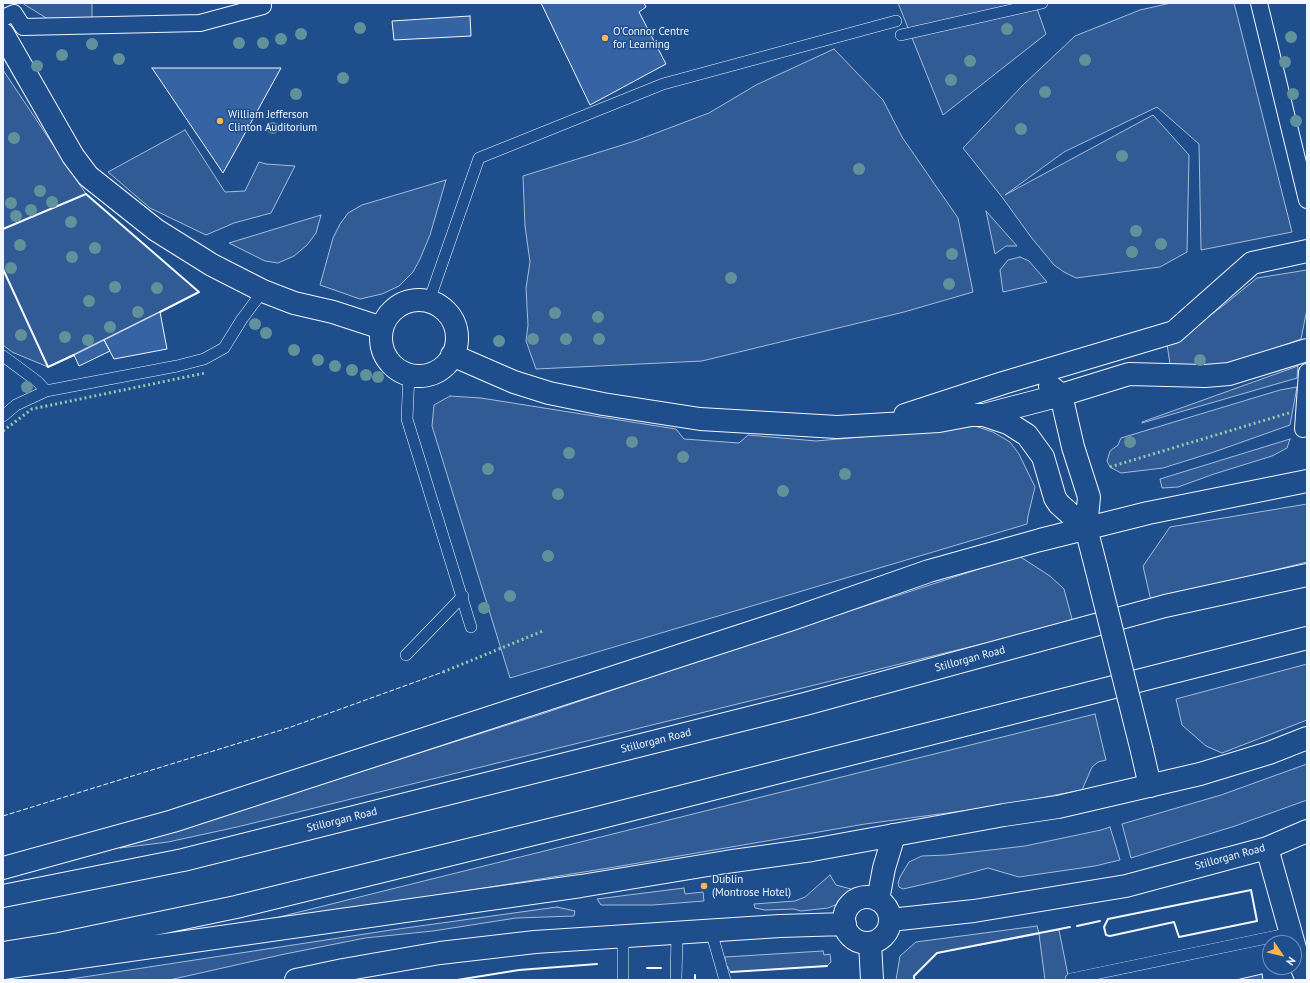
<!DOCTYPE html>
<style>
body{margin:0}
#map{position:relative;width:1310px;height:983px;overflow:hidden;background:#1f4e8c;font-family:"PT Sans",sans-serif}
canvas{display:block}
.frame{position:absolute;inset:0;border:4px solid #f2f6ff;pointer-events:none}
.north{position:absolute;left:1262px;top:935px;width:40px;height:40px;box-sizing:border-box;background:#1f4e8c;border:1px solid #7391ba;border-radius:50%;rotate:125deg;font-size:11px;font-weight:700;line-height:16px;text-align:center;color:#f2f6ff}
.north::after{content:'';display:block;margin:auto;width:14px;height:18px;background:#ffb74d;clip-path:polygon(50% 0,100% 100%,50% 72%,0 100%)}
</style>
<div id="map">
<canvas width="1310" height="983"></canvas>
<div class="frame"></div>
<div class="north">N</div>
</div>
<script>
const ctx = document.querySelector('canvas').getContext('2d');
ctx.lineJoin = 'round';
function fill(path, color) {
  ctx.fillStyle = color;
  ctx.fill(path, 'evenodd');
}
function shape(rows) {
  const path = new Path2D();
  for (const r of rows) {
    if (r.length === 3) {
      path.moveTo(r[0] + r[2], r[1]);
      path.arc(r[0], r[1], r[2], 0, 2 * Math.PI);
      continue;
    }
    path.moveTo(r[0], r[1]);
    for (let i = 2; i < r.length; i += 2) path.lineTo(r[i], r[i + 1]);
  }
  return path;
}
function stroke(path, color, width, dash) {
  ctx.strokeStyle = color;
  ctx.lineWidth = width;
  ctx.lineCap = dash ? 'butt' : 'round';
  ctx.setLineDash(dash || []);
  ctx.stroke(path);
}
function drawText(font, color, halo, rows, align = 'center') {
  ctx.font = font + ' "PT Sans",sans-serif';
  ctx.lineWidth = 3;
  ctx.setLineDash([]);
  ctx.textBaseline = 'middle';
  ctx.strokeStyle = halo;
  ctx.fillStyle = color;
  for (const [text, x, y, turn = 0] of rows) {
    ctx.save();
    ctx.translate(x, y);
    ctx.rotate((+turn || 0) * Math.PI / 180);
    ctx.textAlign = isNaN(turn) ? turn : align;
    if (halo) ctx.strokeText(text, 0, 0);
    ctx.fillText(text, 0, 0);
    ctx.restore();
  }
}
const green = shape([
 [22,3,92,3,92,18,51,21,22,3],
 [898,3,1035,3,1046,34,943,115,898,3],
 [1171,3,1234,3,1292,232,1201,250,1199,144,1157,107,1064,152,1005,195,1153,115,1189,155,1187,252,1160,267,1076,278,1064,272,1054,265,1031,237,1002,197,963,148,1023,85,1075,36,1140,10,1171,3],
 [834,49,883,100,902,137,958,218,973,292,904,312,702,361,536,369,526,341,528,325,526,288,530,262,525,226,523,176,635,141,709,113,756,85,834,49],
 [3,70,86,194,199,292,48,367,12,352,3,345,3,70],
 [185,130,225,192,245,191,259,162,266,164,295,166,271,213,234,223,206,235,150,208,108,172,185,130],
 [446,180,430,235,420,259,413,272,399,286,382,294,360,299,320,285,333,238,340,224,348,213,362,205,446,180],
 [986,211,1017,246,1006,246,995,254,986,211],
 [321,215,316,233,307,245,294,256,278,263,265,261,229,243,321,215],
 [1020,257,1029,261,1047,282,1003,292,1000,270,1008,260,1020,257],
 [1307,270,1307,309,1301,339,1234,363,1208,366,1170,364,1167,344,1185,334,1224,305,1257,278,1307,270],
 [1298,366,1297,378,1142,423,1142,422,1298,366],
 [1297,387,1290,425,1214,452,1163,468,1121,473,1110,467,1107,461,1110,451,1118,445,1121,438,1280,390,1297,387],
 [450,396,481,398,676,429,684,439,739,443,748,435,816,441,951,429,975,426,993,432,1010,442,1019,454,1035,487,1028,516,1027,524,510,678,432,426,434,405,450,396],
 [1290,439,1287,448,1272,456,1214,474,1178,487,1162,488,1160,479,1290,439],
 [1307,504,1307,562,1151,601,1143,566,1170,527,1307,504],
 [1019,556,1050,576,1064,589,1073,623,957,650,237,827,168,842,120,848,542,714,733,649,1019,556],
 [1307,664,1307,720,1222,753,1206,746,1182,725,1176,699,1307,664],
 [1095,714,1106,760,1098,762,1092,767,1082,790,992,807,865,824,615,867,365,907,255,923,1095,714],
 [1307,764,1307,800,1235,826,1131,858,1122,824,1221,795,1307,764],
 [1110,827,1120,860,1095,866,1019,877,988,868,951,878,903,889,899,887,898,883,900,877,909,862,922,856,947,855,1025,846,1101,830,1110,827],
 [830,875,836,885,851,889,853,895,840,903,828,908,801,911,794,909,765,910,755,908,754,904,795,901,805,897,830,875],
 [684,888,685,894,703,892,704,901,653,905,601,905,597,899,684,888],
 [557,907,575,911,574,916,516,918,433,931,365,938,285,954,169,980,64,980,391,930,557,907],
 [1037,926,1039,933,1059,930,1069,980,1045,980,1039,934,937,953,914,976,914,980,896,980,900,956,916,942,1037,926],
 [823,951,824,955,830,954,831,962,827,966,731,972,725,963,725,957,823,951]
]);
const building = shape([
 [541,3,644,3,646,7,639,12,666,64,590,105,541,3],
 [470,16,471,36,394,40,392,21,470,16],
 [152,68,281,68,223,173,152,68],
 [160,312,167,349,114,359,104,340,160,312],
 [104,340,110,351,79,366,74,355,104,340],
 [1262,974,1263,980,1236,980,1262,974]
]);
const service = shape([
 [901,35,1042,3],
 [429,301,479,158,663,84,896,21],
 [3,356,38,382,46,391],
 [409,374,407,419,471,627],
 [3,416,16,405,46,391,177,366,204,359,224,348,242,319,263,291],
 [406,655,463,596],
 [711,931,725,980],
 [1071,979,1291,933],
 [623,980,623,937],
 [676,980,677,934]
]);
const pedestrian = shape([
 [1259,3,1307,200],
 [3,18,14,13,23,27,200,23,263,6],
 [1303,429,1307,372]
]);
const minor = shape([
 [3,34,73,156,88,176,156,230,212,265,263,291,294,303,333,312,382,328],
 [419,338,38],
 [452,355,514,382,530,387,549,393,603,404,700,419,837,427,939,421,971,415,984,415,1061,395,1129,374,1205,376,1229,374,1307,350],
 [1050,386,1061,395,1073,447,1089,497,1086,528],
 [905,415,1003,383,1174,332,1252,263,1307,251],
 [984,415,1008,423,1027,435,1043,457,1055,498,1059,504,1086,528],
 [1267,848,1298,959,1307,980],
 [867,920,23],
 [878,900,884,868,894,835],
 [890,920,974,911,1126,886,1267,848,1307,831],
 [870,943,872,980],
 [296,980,343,970,440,953,535,942,780,926,845,924]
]);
const tertiary = shape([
 [1086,528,1096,567],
 [1142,751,1150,786]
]);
const secondary = shape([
 [3,868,173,821,792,619,929,571,1040,540,1148,513,1307,481],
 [3,896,183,860,805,704,1165,606,1307,575],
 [3,953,59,944,236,907,578,823,1307,638],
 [3,968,581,886,726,862,812,850,1004,815,1058,807,1200,774,1269,753,1307,738]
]);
const tertiaryBridge = shape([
 [1096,567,1142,751]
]);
const hedge = shape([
 [3,431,32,409,205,373],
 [1110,467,1292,412],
 [443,672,543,631]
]);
const fence = shape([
 [3,816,291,727,443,672]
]);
const wall = shape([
 [3,229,86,194,199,292,160,312],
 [3,269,48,367,74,355],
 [1251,890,1257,921,1179,937,1174,922,1110,936,1106,935,1104,927,1108,919,1251,890],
 [1077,926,1100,921],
 [647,968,661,968],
 [731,972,827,966],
 [457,980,519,970,597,964],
 [695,980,695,975],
 [914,980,914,976,937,953,1070,927]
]);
const trees = [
 [360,28],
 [1007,29],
 [301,34],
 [1291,37],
 [281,39],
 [239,43],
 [263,43],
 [92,44],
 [62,55],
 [119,59],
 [1085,60],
 [970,61],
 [1285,62],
 [37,66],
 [343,78],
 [951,80],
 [1045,92],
 [296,94],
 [1293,94],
 [1296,121],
 [273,128],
 [1021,129],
 [14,138],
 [1122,156],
 [859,169],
 [40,191],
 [52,202],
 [11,203],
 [31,210],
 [16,216],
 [71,222],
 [1136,231],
 [1161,244],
 [20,245],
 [95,248],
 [1132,252],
 [952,254],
 [72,257],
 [11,268],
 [731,278],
 [949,284],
 [115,287],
 [157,288],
 [89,301],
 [138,312],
 [555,313],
 [598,317],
 [255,324],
 [110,327],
 [266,333],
 [21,335],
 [65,337],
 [533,339],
 [566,339],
 [599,339],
 [88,340],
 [499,341],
 [294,350],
 [318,360],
 [1200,360],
 [335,366],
 [352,370],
 [366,375],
 [378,377],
 [27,387],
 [632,442],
 [1130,442],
 [569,453],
 [683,457],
 [488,469],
 [845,474],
 [783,491],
 [558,494],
 [548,556],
 [510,596],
 [484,608]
];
const markers = [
 [605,38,4,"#ffb74d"],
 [220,121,4,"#ffb74d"],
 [704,886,4,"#ffb74d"]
];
const poiNames = [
 ["O'Connor Centre",613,32],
 ["for Learning",613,45],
 ["William Jefferson",228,115],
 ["Clinton Auditorium",228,128],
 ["Dublin",712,880],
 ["(Montrose Hotel)",712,893]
];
const streetNames = [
 ["Stillorgan Road",970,659,-15],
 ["Stillorgan Road",656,741,-14],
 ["Stillorgan Road",342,820,-14],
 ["Stillorgan Road",1230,857,-15]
];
fill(green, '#305b95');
stroke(green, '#a8bbd7', 1);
fill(building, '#3563a3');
stroke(building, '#f2f6ff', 1);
stroke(service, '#f2f6ff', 12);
stroke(pedestrian, '#f2f6ff', 18);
stroke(minor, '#f2f6ff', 24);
stroke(tertiary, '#f2f6ff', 24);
stroke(secondary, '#f2f6ff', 24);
stroke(service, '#1f4e8c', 11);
stroke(pedestrian, '#1f4e8c', 16);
stroke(minor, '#1f4e8c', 22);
stroke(tertiary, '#1f4e8c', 22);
stroke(secondary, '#1f4e8c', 22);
stroke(tertiaryBridge, '#f2f6ff', 24, []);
stroke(tertiaryBridge, '#1f4e8c', 22);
stroke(hedge, '#97c8a6', 3, [2, 3]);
stroke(fence, '#f2f6ff', 1, [5, 2]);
stroke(wall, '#f2f6ff', 2);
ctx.fillStyle = '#61919a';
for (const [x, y] of trees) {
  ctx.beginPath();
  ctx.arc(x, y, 6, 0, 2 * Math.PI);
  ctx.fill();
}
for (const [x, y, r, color] of markers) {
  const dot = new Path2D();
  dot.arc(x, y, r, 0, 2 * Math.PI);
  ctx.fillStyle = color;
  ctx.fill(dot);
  stroke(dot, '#1f4e8c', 1.5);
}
drawText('11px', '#f2f6ff', '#1f4e8c', poiNames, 'left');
drawText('11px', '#f2f6ff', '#1f4e8c', streetNames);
</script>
